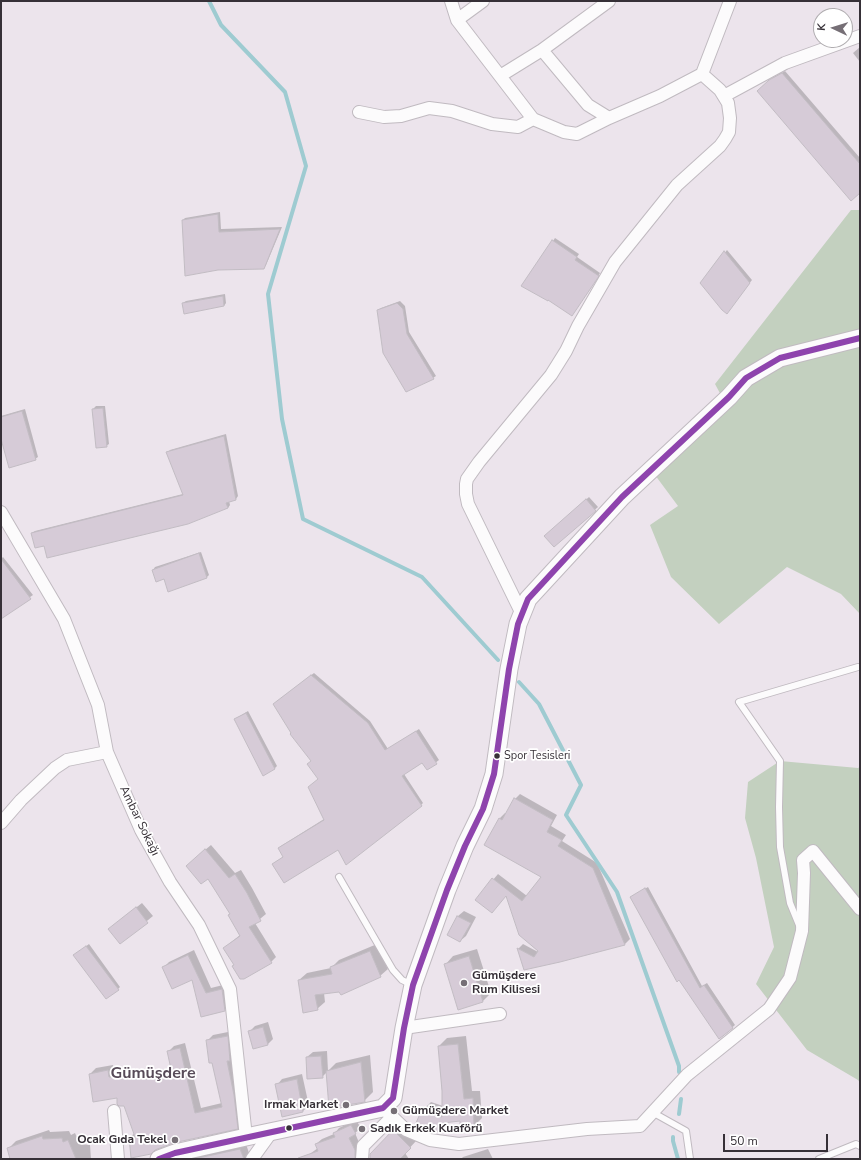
<!DOCTYPE html>
<meta charset="utf-8">
<style>
body{margin:0}
#map{position:relative;width:861px;height:1160px;overflow:hidden;background:#ece4ec;font-family:"Nunito Sans",sans-serif}
canvas{display:block}
.frame{position:absolute;inset:0;border:2px solid #363037;pointer-events:none}
.north{position:absolute;left:813px;top:8px;width:40px;height:40px;box-sizing:border-box;background:#fff;border:1px solid #afacaf;border-radius:50%;rotate:274deg;font-size:11px;font-weight:700;line-height:16px;text-align:center;color:#363037}
.north::after{content:'';display:block;margin:auto;width:14px;height:18px;background:#766f76;clip-path:polygon(50% 0,100% 100%,50% 72%,0 100%)}
.scale{position:absolute;left:723px;top:1134px;width:105px;height:18px;box-sizing:border-box;border:2px solid #363037;border-top:0;padding-left:5px;font-size:12px;line-height:14px;white-space:nowrap;color:#363037;-webkit-text-stroke:3px #fff;paint-order:stroke}
</style>
<div id="map">
<canvas width="861" height="1160"></canvas>
<div class="frame"></div>
<div class="north">K</div>
<div class="scale">50 m</div>
</div>
<script>
const ctx = document.querySelector('canvas').getContext('2d');
ctx.lineJoin = 'round';
function fill(path, color) {
  ctx.fillStyle = color;
  ctx.fill(path, 'evenodd');
}
function shape(rows) {
  const path = new Path2D();
  for (const r of rows) {
    path.moveTo(r[0], r[1]);
    for (let i = 2; i < r.length; i += 2) path.lineTo(r[i], r[i + 1]);
  }
  return path;
}
function stroke(path, color, width, dash) {
  ctx.strokeStyle = color;
  ctx.lineWidth = width;
  ctx.lineCap = dash ? 'butt' : 'round';
  ctx.setLineDash(dash || []);
  ctx.stroke(path);
}
function drawText(font, color, halo, rows, align = 'center') {
  ctx.font = font + ' "Nunito Sans",sans-serif';
  ctx.lineWidth = 3.5;
  ctx.setLineDash([]);
  ctx.textBaseline = 'middle';
  ctx.strokeStyle = halo;
  ctx.fillStyle = color;
  for (const [text, x, y, turn = 0] of rows) {
    ctx.save();
    ctx.translate(x, y);
    ctx.rotate((+turn || 0) * Math.PI / 180);
    ctx.textAlign = isNaN(turn) ? turn : align;
    if (halo) ctx.strokeText(text, 0, 0);
    ctx.fillText(text, 0, 0);
    ctx.restore();
  }
}
const green = shape([
 [851,210,860,210,860,614,841,594,787,567,719,624,671,577,650,525,678,506,655,475,728,408,715,384],
 [780,761,858,768,860,767,860,1083,858,1080,807,1050,756,984,774,947,756,858,745,818,748,782]
]);
const shadow = shape([
 [860,47,860,62,853,53],
 [785,71,860,158,860,191,760,89,773,78],
 [220,212,221,229,282,227,266,265,264,268,183,220,185,218],
 [555,238,579,254,577,257,600,273,574,312,553,241],
 [727,250,752,280,729,310,701,283],
 [225,294,226,303,224,306,185,312,183,303,186,301],
 [400,301,405,306,409,332,436,376,433,378,378,310,381,308],
 [96,406,105,406,109,444,106,446,93,409],
 [25,409,38,457,35,459,1,435,1,416],
 [226,434,238,496,236,499,229,501,230,505,228,508,45,544,32,533,35,531,183,494,167,453,170,450],
 [589,497,598,507,554,546,546,536],
 [201,552,209,575,207,577,169,590,164,578,153,570,155,567],
 [3,557,33,595,1,617,1,559],
 [314,673,370,721,388,749,419,729,439,760,427,769,423,762,404,774,423,803,421,805,338,848,273,864,284,856,281,846,324,819,319,779,312,761,276,702],
 [248,711,277,766,274,769,235,719],
 [520,794,557,815,551,826,566,835,562,841,597,863,630,939,625,944,525,969,518,949,523,944,538,952,540,950,506,895,476,900,498,874,527,896,542,876,485,844,500,818,505,813,506,814,515,799],
 [211,845,235,873,241,870,252,888,266,914,255,923,276,957,271,962,235,964,224,948,240,935,231,914,208,877,193,860],
 [648,887,702,986,707,983,735,1025,720,1038,631,897],
 [142,903,153,916,120,943,115,924],
 [464,911,476,917,466,936,460,941,458,916],
 [89,944,120,987,118,989,77,953],
 [377,944,388,969,380,976,340,991,324,993,325,1002,317,1009,299,980,307,973,331,968,339,960],
 [477,949,491,993,483,1001,459,1009,445,965,453,956],
 [194,950,211,988,227,984,230,1004,224,1010,201,1015,193,979,164,967,169,962],
 [268,1022,273,1039,267,1045,249,1032,255,1026],
 [233,1031,243,1122,237,1128,173,1142,130,1137,135,1133,125,1105,90,1074,96,1068,113,1065,114,1071,149,1072,170,1068,172,1067,168,1052,174,1046,185,1043,201,1108,222,1103,207,1041,213,1035],
 [466,1036,472,1091,480,1091,482,1118,474,1126,461,1120,447,1121,438,1131,423,1110,431,1102,443,1106,439,1046,447,1038],
 [327,1051,328,1071,336,1063,370,1055,373,1092,364,1101,327,1072,322,1077,307,1057,313,1052],
 [302,1074,309,1106,303,1111,283,1116,277,1085,282,1079],
 [356,1120,361,1128,355,1133,360,1145,357,1159,303,1159,318,1148,316,1144,322,1139,334,1134,339,1128],
 [399,1125,416,1141,405,1153,409,1159,370,1159,371,1155],
 [49,1130,50,1132,69,1131,71,1135,75,1133,80,1144,90,1145,91,1159,11,1159,8,1149,16,1141],
 [246,1144,251,1159,189,1159,193,1156],
 [488,1149,493,1159,461,1159,463,1157]
]);
const stream = shape([
 [209,1,221,25,285,92,306,166,268,294,282,419,303,519,422,577,498,660],
 [519,682,539,704,581,785,566,815,617,892,679,1066,679,1072],
 [679,1114,681,1099],
 [673,1137,673,1141,678,1159]
]);
const building = shape([
 [782,73,860,164,860,193,851,201,757,91,769,80,782,73],
 [218,214,219,232,280,229,264,269,218,270,185,276,182,220,218,214],
 [552,240,577,257,575,260,599,276,572,316,548,300,548,301,521,286,552,240],
 [724,251,750,283,727,314,722,310,700,283,724,251],
 [223,296,224,306,184,314,182,303,223,296],
 [397,303,403,309,407,334,434,379,406,392,383,353,377,310,397,303],
 [103,408,107,447,96,448,92,409,103,408],
 [22,411,36,460,9,468,1,439,1,417,22,411],
 [224,436,236,500,226,503,228,508,188,524,47,558,44,546,35,548,31,533,183,495,166,452,224,436],
 [586,499,596,511,554,547,544,536,586,499],
 [199,553,207,578,168,592,164,579,156,582,152,570,199,553],
 [1,559,31,599,1,619,1,559],
 [311,675,368,723,385,750,416,731,437,764,427,770,422,763,402,776,422,806,346,865,338,850,284,883,272,864,283,857,278,848,324,820,308,787,318,779,307,764,311,761,290,734,291,733,273,704,311,675],
 [246,713,275,769,263,776,234,719,246,713],
 [514,798,553,820,547,832,562,840,558,846,593,868,625,945,560,962,524,970,517,948,534,957,538,951,519,935,506,896,492,913,475,900,492,878,522,901,541,877,484,845,499,818,502,820,514,798],
 [205,849,229,878,235,874,247,893,261,921,249,927,272,963,244,979,240,979,232,966,234,965,223,948,240,936,228,915,230,914,208,879,201,884,186,866,205,849],
 [645,888,700,988,704,985,733,1028,719,1039,679,980,677,982,630,897,645,888],
 [136,907,148,923,120,944,108,929,136,907],
 [457,916,471,923,460,942,447,935,457,916],
 [86,946,119,990,106,999,73,955,86,946],
 [370,951,381,977,341,995,339,992,315,995,318,1010,303,1013,298,980,332,974,330,967,370,951],
 [188,955,206,993,222,989,225,1011,201,1017,192,980,172,989,162,967,188,955],
 [469,956,483,1002,458,1010,444,964,469,956],
 [263,1027,268,1045,253,1049,248,1031,263,1027],
 [228,1036,230,1061,227,1061,234,1095,238,1129,173,1143,155,1150,151,1154,131,1158,129,1137,135,1137,124,1106,119,1106,117,1104,117,1098,93,1102,89,1074,108,1070,109,1077,143,1077,169,1073,168,1069,171,1069,167,1051,180,1048,195,1113,222,1107,212,1063,209,1063,206,1040,228,1036],
 [458,1044,464,1099,473,1098,474,1127,460,1128,460,1121,443,1123,439,1132,416,1123,422,1109,442,1117,442,1091,438,1046,458,1044],
 [321,1056,323,1078,307,1079,306,1057,321,1056],
 [361,1062,365,1102,329,1108,326,1071,361,1062],
 [297,1079,303,1112,282,1117,275,1084,297,1079],
 [351,1125,356,1134,349,1138,355,1150,355,1159,299,1159,298,1158,318,1151,315,1144,335,1137,333,1133,351,1125],
 [393,1130,411,1148,400,1159,370,1159,370,1154,393,1130],
 [42,1136,43,1139,62,1138,63,1142,68,1140,76,1159,10,1159,7,1148,42,1136],
 [240,1149,244,1159,194,1159,240,1149]
]);
const lane = shape([
 [339,877,393,970,402,980,412,985],
 [799,925,790,903,780,847,779,807,780,761,739,702,858,667],
 [652,1112,686,1131,690,1159],
 [819,1159,856,1144,860,1146]
]);
const street = shape([
 [451,1,457,20,500,76,542,50,609,1],
 [457,20,483,1],
 [702,74,730,1],
 [500,76,533,119,564,132,577,134,609,118],
 [724,96,785,63,860,36],
 [359,112,384,117,401,116,429,108,452,111,492,124,518,127,533,119],
 [1,512,64,619,98,705,107,752,141,830,170,882,199,925,230,989,246,1137],
 [522,614,468,504,466,494,466,484,467,479,479,462,551,375,566,351,578,326,615,262,677,185,720,146,725,139,729,132,730,118,728,103,720,90,702,74,660,96,609,118,588,105,542,50],
 [1,823,21,800,55,768,67,760,107,752],
 [404,1028,500,1014],
 [383,1108,406,1130,430,1140,459,1144,587,1129,640,1126,687,1075,769,1009,790,978,802,931,804,873,803,860,813,851,860,909],
 [114,1111,118,1159],
 [252,1159,273,1130],
 [362,1159,363,1146,392,1117]
]);
const secondary = shape([
 [159,1159,175,1153,246,1137,383,1108,393,1098,404,1028,413,985,447,890,465,846,483,809,494,774,509,669,518,624,528,599,622,497,729,397,746,378,780,358,860,338]
]);
const bus1 = shape([
 [159,1159,175,1153,383,1108,393,1098,404,1028,413,985,447,890,465,846,483,809,494,774,509,669,518,624,528,599,622,497,729,397,746,378,780,358,860,338]
]);
const markers = [
 [497,756,3.5,"#363037"],
 [464,983,4,"#766f76"],
 [346,1105,4,"#766f76"],
 [394,1111,4,"#766f76"],
 [289,1128,3.5,"#363037"],
 [362,1129,4,"#766f76"],
 [175,1140,4,"#766f76"]
];
const busNames = [
 ["Spor Tesisleri",504,756]
];
const streetNames = [
 ["Ambar Sokağı",139,821,64]
];
const poiNames = [
 ["Gümüşdere",472,976],
 ["Rum Kilisesi",472,990],
 ["Irmak Market",338,1105,"right"],
 ["Gümüşdere Market",402,1111],
 ["Sadık Erkek Kuaförü",370,1129],
 ["Ocak Gıda Tekel",167,1140,"right"]
];
const districtNames = [
 ["Gümüşdere",153,1074]
];
fill(green, '#c3d0bf');
fill(shadow, '#0003');
stroke(stream, '#9ecbd1', 4);
fill(building, '#d6cbd7');
stroke(building, '#c2bcc3', 1);
stroke(lane, '#c0bac0', 8);
stroke(street, '#c0bac0', 14);
stroke(secondary, '#c0bac0', 19);
stroke(lane, '#fcfbfc', 6);
stroke(street, '#fcfbfc', 12);
stroke(secondary, '#fcfbfc', 17);
stroke(bus1, '#8e44ad', 6);
for (const [x, y, r, color] of markers) {
  const dot = new Path2D();
  dot.arc(x, y, r, 0, 2 * Math.PI);
  ctx.fillStyle = color;
  ctx.fill(dot);
  stroke(dot, '#fff', 1.5);
}
drawText('11px', '#363037', '#fff', busNames, 'left');
drawText('12px', '#363037', '#fff', streetNames);
drawText('bold 12px', '#363037', '#fff', poiNames, 'left');
drawText('bold 16px', '#574a58', '#fff', districtNames);
</script>
